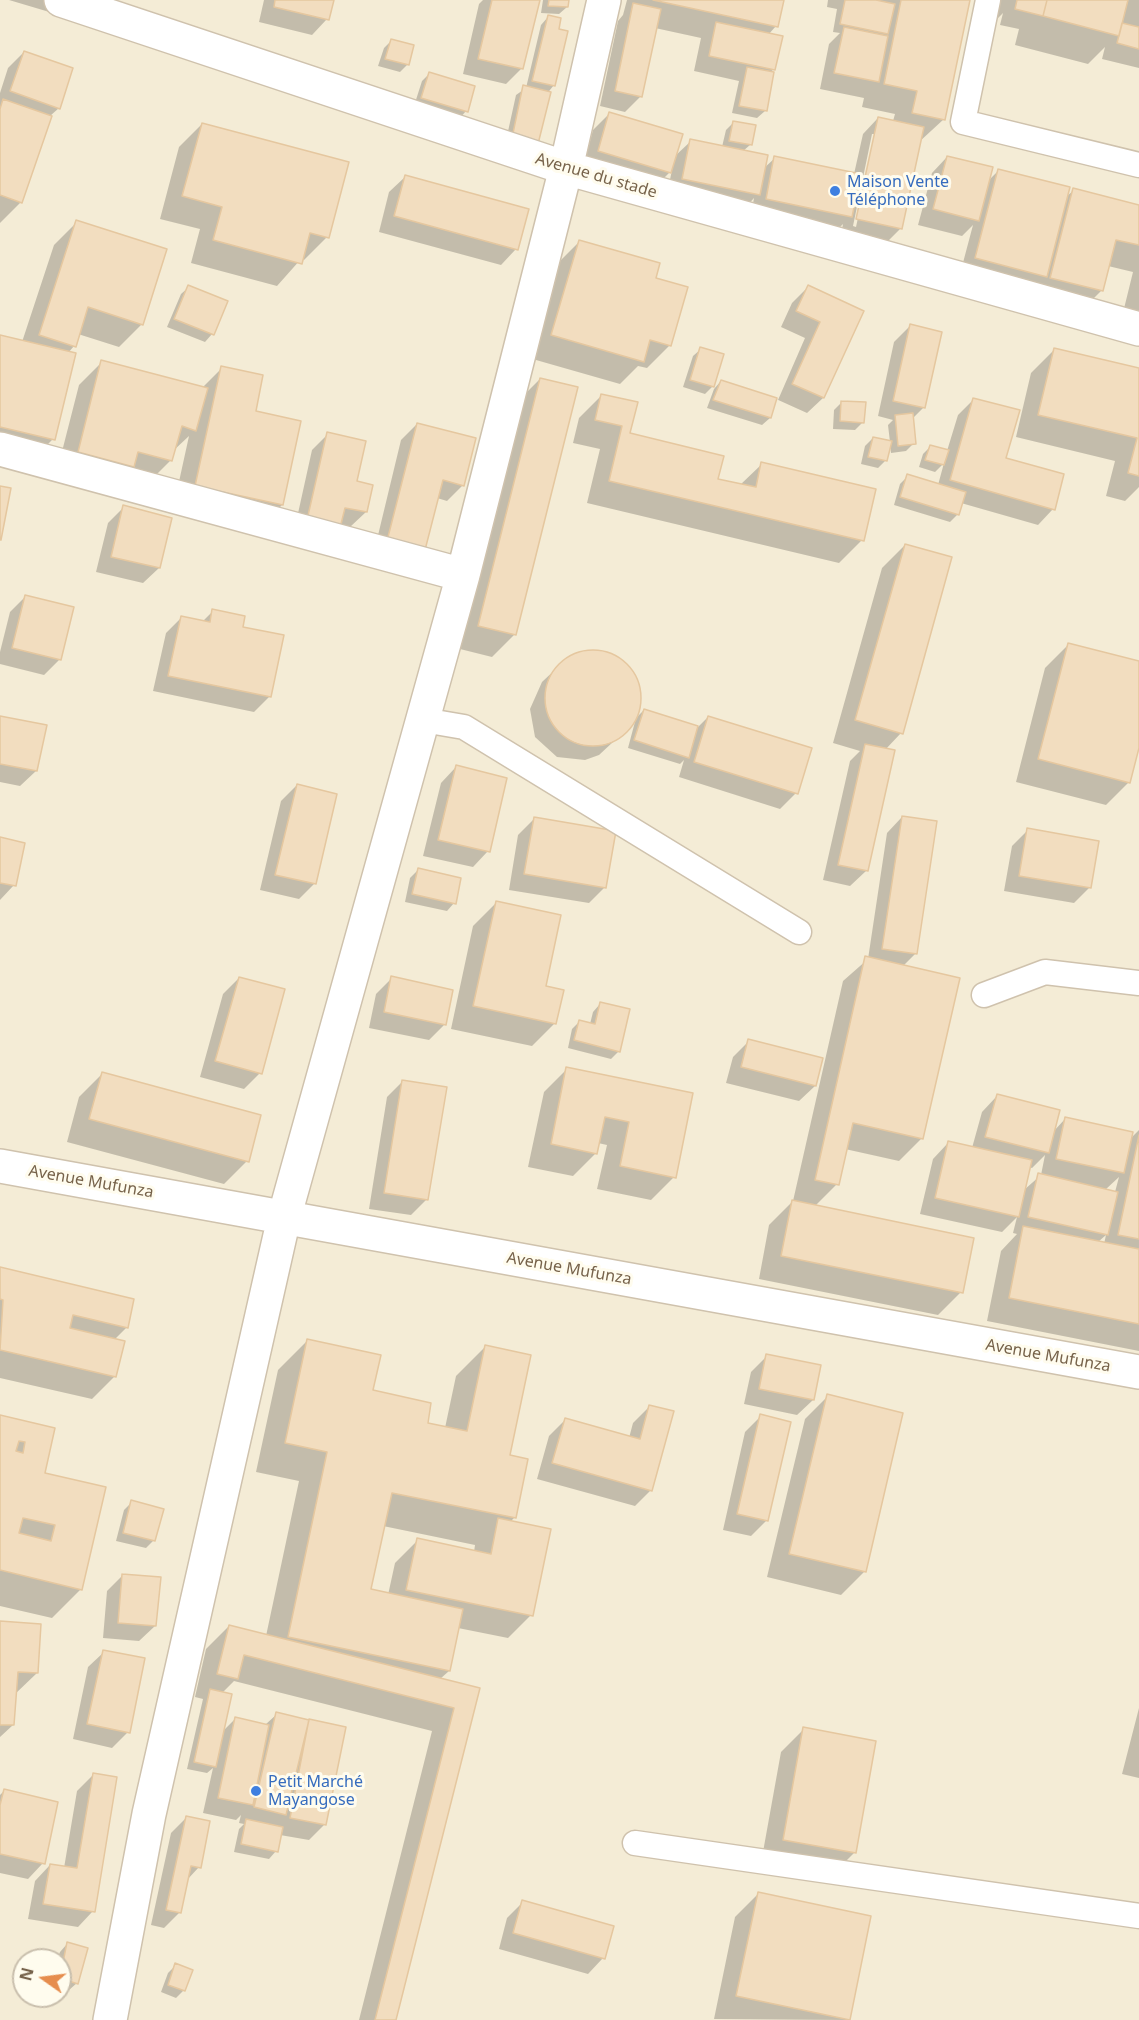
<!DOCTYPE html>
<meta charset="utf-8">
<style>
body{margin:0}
#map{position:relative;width:1139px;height:2020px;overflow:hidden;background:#fdf8e8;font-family:"Noto Sans",sans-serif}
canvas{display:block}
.north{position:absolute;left:12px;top:1948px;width:60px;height:60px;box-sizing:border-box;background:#fffcee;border:2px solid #c9bfad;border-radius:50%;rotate:284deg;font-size:16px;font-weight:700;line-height:24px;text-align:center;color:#77634b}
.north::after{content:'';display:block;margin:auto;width:21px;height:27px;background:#e68d4d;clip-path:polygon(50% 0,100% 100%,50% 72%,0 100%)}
</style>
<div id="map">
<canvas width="1139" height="2020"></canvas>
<div class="north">N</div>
</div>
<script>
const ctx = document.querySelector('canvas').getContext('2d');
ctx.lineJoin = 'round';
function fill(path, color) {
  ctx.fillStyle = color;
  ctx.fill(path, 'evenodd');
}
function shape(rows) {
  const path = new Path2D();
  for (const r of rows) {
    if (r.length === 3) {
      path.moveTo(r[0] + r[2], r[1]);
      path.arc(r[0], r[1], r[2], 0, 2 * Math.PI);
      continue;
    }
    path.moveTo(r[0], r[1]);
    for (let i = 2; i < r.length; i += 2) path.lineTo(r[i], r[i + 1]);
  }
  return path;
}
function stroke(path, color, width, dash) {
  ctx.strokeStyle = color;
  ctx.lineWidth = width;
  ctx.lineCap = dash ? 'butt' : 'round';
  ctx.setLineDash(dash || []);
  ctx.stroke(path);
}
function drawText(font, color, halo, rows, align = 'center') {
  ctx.font = font + ' "Noto Sans",sans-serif';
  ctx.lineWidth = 6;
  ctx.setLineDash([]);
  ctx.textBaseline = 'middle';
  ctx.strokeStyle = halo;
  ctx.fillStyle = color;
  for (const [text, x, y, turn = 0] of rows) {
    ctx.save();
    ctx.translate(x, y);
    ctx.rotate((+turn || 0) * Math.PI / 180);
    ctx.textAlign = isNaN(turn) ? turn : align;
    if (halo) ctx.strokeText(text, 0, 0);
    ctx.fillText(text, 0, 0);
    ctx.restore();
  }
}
const residential = shape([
 [0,0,1139,0,1139,2020,0,2020],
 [24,1960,60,1960,60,1996,24,1996]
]);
const shadow = shape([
 [9,0,117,0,93,25],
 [264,0,332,0,327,19,312,35,259,22],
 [483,0,538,0,522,68,506,84,463,74,479,4],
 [543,0,567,0,567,7,559,14,541,13],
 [627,0,782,0,776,26,768,35,774,69,769,73,765,111,757,118,732,113,739,81,694,71,701,38,655,28,641,96,625,112,600,106,618,21,623,15],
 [828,0,969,0,944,119,919,142,900,229,885,244,841,235,843,224,835,232,751,215,754,198,743,210,667,194,672,170,654,188,583,167,593,130,609,114,674,157,691,141,722,147,726,130,734,122,750,145,743,151,763,169,775,158,854,174,863,134,878,118,893,121,895,114,862,107,864,98,820,89,829,44,840,33,833,32,837,9,827,7],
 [872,134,876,134,856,227,853,226],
 [980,0,1139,0,1139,68,1102,59,1105,47,1088,64,1015,45,1019,29,1000,25,1003,13,996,20],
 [548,17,554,85,505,145,516,95,526,88,541,25],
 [391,41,408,64,400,72,378,66,384,48],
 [24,52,59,108,50,116,21,202,0,223,0,93,8,68],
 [429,74,466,111,459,119,414,106,422,81],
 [202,124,327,237,304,260,301,259,277,286,191,263,200,229,160,219,179,147],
 [947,157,988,181,998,171,1066,197,1074,190,1139,206,1139,326,1118,333,1133,272,1108,266,1102,290,1079,313,960,274,973,225,962,236,918,225,932,173],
 [405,177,516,249,501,265,379,232,389,192],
 [77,222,142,324,119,347,78,334,74,346,68,353,53,439,30,462,0,455,0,336,22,342,54,245],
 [580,241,654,279,670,345,647,368,638,366,620,384,529,358,557,264],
 [189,287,226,302,212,334,205,342,167,327,181,294],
 [808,287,862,311,823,398,807,413,776,399,770,418,762,425,707,408,714,389,721,381,778,400,805,338,781,327,792,303],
 [910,326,924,407,912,419,914,443,906,451,891,453,890,443,885,461,878,468,861,464,865,446,873,438,890,442,888,425,893,420,878,416,894,342],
 [701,349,713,386,705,394,683,387,693,356],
 [1054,350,1139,370,1139,487,1125,501,1106,496,1115,461,1016,437,1031,373],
 [102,362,202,388,222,368,254,412,299,422,282,505,259,528,173,509,189,436,173,451,171,460,148,483,56,475,79,385],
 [540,379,515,634,492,657,456,648,517,402],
 [602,395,628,435,716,480,740,485,762,464,862,540,839,563,587,503,600,449,573,443,579,418],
 [973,400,1005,459,1053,509,1038,525,961,503,958,514,950,522,894,505,900,484,908,476,938,485,944,463,935,472,919,467,923,454,931,446,947,451,958,415],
 [842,402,863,422,855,430,833,429,834,410],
 [417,424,463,485,447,501,437,498,373,556,401,440],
 [328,434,355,482,366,512,350,527,293,536,312,450],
 [124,507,159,568,143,583,96,572,108,523],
 [905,545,901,733,885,750,893,751,866,871,850,886,823,880,850,761,860,751,833,743,882,568],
 [26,596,59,660,44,675,0,664,0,652,10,612],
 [213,611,241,628,270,696,254,712,153,691,166,633,181,618,202,622],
 [1068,645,1139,663,1139,742,1129,782,1106,805,1016,782,1045,668],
 [587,652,603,652,618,659,630,670,637,684,639,700,636,716,627,729,599,755,585,760,557,757,535,737,530,709,542,682,559,666,572,656],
 [644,710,698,727,708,717,796,793,780,809,679,777,684,760,680,764,628,748,636,718],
 [0,718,36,771,20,786,0,782],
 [456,767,488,851,473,867,423,856,441,783],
 [297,785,315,883,299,899,260,890,281,801],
 [902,817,916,953,903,966,922,1138,899,1161,845,1149,837,1184,815,1206,961,1292,938,1315,759,1279,769,1225,793,1201,843,981,868,959,887,833],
 [534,819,605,887,589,903,509,890,518,835],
 [1028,830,1090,887,1074,903,1004,891,1012,846],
 [0,838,14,885,0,900],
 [418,870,454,903,447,911,405,902,410,878],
 [496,903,545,987,555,1023,532,1046,451,1029,473,926],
 [239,978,260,1073,244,1089,200,1077,223,994],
 [392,978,444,1025,429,1040,369,1028,376,994],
 [600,1004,619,1051,611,1059,568,1048,572,1029,580,1021,590,1024,593,1012],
 [749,1041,821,1060,815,1086,799,1101,726,1083,733,1057],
 [567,1069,692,1095,674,1177,651,1200,597,1189,607,1145,598,1143,596,1153,573,1176,528,1167,544,1092],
 [102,1074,247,1161,224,1184,67,1142,79,1097],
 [403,1081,427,1199,411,1215,369,1209,387,1097],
 [997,1096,1053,1132,1065,1119,1130,1139,1139,1130,1139,1351,987,1321,1001,1251,1017,1234,1013,1233,1017,1217,1002,1232,920,1214,933,1159,948,1143,972,1148,982,1112],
 [1045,1155,1041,1175,1024,1190,1029,1167,1032,1168],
 [1119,1177,1115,1192,1105,1190],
 [1106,1235,1104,1244,1098,1242],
 [0,1269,127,1327,114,1340,115,1376,92,1399,0,1378],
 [307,1341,371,1391,426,1424,445,1428,456,1376,485,1347,508,1457,527,1460,514,1518,510,1522,531,1615,508,1638,458,1628,449,1671,440,1679,478,1689,394,2020,359,2020,432,1731,234,1681,222,1693,222,1732,235,1719,265,1725,277,1714,344,1728,325,1824,309,1840,280,1835,276,1851,269,1859,234,1852,239,1829,244,1824,239,1823,241,1815,236,1820,203,1813,213,1768,207,1773,187,1769,203,1699,195,1697,206,1649,229,1626,266,1636,299,1481,256,1472,278,1370],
 [383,1526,475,1545,474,1552,418,1540,395,1563,388,1595,370,1591],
 [767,1356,813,1400,797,1415,744,1404,751,1372],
 [828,1396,902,1414,864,1572,841,1595,767,1577,805,1419],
 [649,1407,651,1490,635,1506,537,1479,549,1436,565,1420,629,1438,633,1423],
 [0,1416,53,1429,43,1474,81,1589,52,1618,0,1606],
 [761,1416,767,1520,751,1536,723,1530,745,1432],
 [132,1502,154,1540,146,1548,116,1541,124,1510],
 [123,1575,155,1626,139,1641,103,1638,107,1591],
 [0,1623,37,1673,14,1695,13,1725,0,1737],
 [104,1652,128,1732,112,1748,73,1739,88,1667],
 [1139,1708,1139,1778,1122,1774],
 [804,1729,855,1852,832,1875,761,1863,781,1752],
 [93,1775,93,1911,78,1927,28,1919,35,1881,50,1865,64,1868,77,1791],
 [4,1791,43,1863,28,1879,0,1873,0,1795],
 [187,1817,199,1867,187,1880,180,1912,164,1928,151,1925,171,1833],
 [758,1894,848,2019,848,2020,714,2019,735,1917],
 [523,1902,603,1958,588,1974,499,1949,507,1918],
 [67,1944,77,1983,69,1990,60,1988,60,1960,57,1960,60,1952],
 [176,1965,184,1990,176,1998,161,1992,168,1973]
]);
const building = shape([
 [275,0,334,0,329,20,274,7,275,0],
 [492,0,540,0,523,69,478,59,492,0],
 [549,0,569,0,568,7,548,6,549,0],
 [653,0,784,0,778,27,653,0],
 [845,0,876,0,895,4,888,34,840,24,845,0],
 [901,0,970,0,945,120,912,113,917,91,884,84,901,0],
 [1017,0,1047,0,1043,16,1015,9,1017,0],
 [1047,0,1128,0,1119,36,1043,16,1047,0],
 [633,3,661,9,642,97,615,91,633,3],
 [548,15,561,18,559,29,568,31,555,86,532,81,548,15],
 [716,22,783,36,775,70,709,56,716,22],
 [1122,23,1139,27,1139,49,1117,43,1122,23],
 [844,27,888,36,879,82,834,73,844,27],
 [391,39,414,45,409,65,385,59,391,39],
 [24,51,73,68,60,109,10,91,24,51],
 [747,67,774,72,767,111,739,106,747,67],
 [429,72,475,86,468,112,421,98,429,72],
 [523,85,551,92,538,144,512,138,523,85],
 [3,99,52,116,22,203,0,195,0,109,3,99],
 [609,112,683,134,671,173,598,151,609,112],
 [878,117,924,127,902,229,856,219,878,117],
 [733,121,756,125,752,145,729,141,733,121],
 [202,123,349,162,329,238,310,233,302,264,213,240,222,207,182,196,202,123],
 [690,139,768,155,760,195,682,179,690,139],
 [774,156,861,174,852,217,766,199,774,156],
 [947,156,993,167,979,221,933,209,947,156],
 [998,169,1070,187,1047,277,975,258,998,169],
 [405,175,529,209,518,250,394,216,405,175],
 [1073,188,1139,205,1139,245,1116,240,1103,291,1050,278,1073,188],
 [76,220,167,249,143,325,88,307,76,347,39,335,76,220],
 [579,240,660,263,656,278,688,287,671,346,650,340,644,362,551,335,579,240],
 [188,285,228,301,214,335,174,319,188,285],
 [808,285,864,311,824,398,792,384,820,322,796,311,808,285],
 [910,324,942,332,925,408,893,401,910,324],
 [0,335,76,353,55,440,0,427,0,335],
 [700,347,724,354,714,387,690,380,700,347],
 [1054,348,1139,368,1139,476,1128,473,1137,438,1038,415,1054,348],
 [101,360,208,388,196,431,182,426,172,461,138,452,134,467,78,452,101,360],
 [221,366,263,375,256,411,301,421,283,505,195,486,221,366],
 [540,378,578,387,516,635,478,626,540,378],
 [721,380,777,398,771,418,713,400,721,380],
 [601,394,638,402,630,433,724,456,718,479,756,487,761,462,876,489,864,541,609,481,622,426,595,420,601,394],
 [973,398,1020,410,1006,458,1064,474,1055,510,950,480,973,398],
 [841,401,866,402,864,423,840,421,841,401],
 [913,413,916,444,898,446,895,415,913,413],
 [417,423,476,438,464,486,443,480,425,550,387,541,417,423],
 [327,432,366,441,357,481,373,485,367,512,345,508,340,528,307,520,327,432],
 [873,437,892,441,887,461,868,457,873,437],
 [930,445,949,450,944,465,925,460,930,445],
 [907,474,966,492,959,515,900,497,907,474],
 [0,486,11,488,1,540,0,540,0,486],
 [123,505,172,518,160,568,111,557,123,505],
 [905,544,952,557,903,734,855,720,905,544],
 [25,595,74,607,61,660,12,648,25,595],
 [212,609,245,616,243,627,284,635,271,697,168,676,181,616,210,622,212,609],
 [1068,643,1139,661,1139,748,1130,783,1038,759,1068,643],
 [593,698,48],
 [644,709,698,726,689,758,634,740,644,709],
 [0,716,47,725,37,771,0,764,0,716],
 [708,716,812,748,798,794,694,762,708,716],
 [865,744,895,750,868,871,838,865,865,744],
 [456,765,507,778,490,852,438,840,456,765],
 [297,784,337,794,316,884,275,875,297,784],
 [902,816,937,821,917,954,882,949,902,816],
 [534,817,616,831,606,888,524,874,534,817],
 [1027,828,1099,841,1091,888,1019,876,1027,828],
 [0,837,25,843,16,886,0,883,0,837],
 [418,868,461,878,456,904,412,894,418,868],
 [496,901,561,915,546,986,564,990,556,1024,473,1006,496,901],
 [865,956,960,978,923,1139,853,1123,839,1185,815,1180,865,956],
 [391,976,453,990,446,1025,384,1012,391,976],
 [239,977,285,989,262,1074,215,1061,239,977],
 [600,1002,630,1009,620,1052,574,1040,579,1020,595,1024,600,1002],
 [748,1039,823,1058,816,1086,741,1067,748,1039],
 [566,1067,693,1093,676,1178,620,1166,629,1122,605,1117,597,1154,551,1144,566,1067],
 [102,1072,261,1115,249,1162,89,1119,102,1072],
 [402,1080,447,1087,428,1200,384,1193,402,1080],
 [997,1094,1060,1110,1049,1153,985,1137,997,1094],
 [1065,1117,1133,1132,1124,1173,1056,1159,1065,1117],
 [1139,1135,1139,1239,1118,1235,1139,1135],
 [948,1141,1032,1160,1019,1217,935,1198,948,1141],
 [1038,1173,1118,1192,1108,1235,1028,1217,1038,1173],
 [792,1200,974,1238,963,1293,781,1256,792,1200],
 [1023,1226,1139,1249,1139,1324,1009,1298,1023,1226],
 [0,1267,134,1299,128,1328,73,1315,70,1328,125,1341,116,1377,0,1350,3,1300,0,1299,0,1267],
 [307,1339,381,1355,373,1390,431,1403,428,1423,467,1431,485,1345,531,1355,510,1455,528,1459,516,1518,392,1493,371,1589,463,1609,450,1671,288,1637,327,1452,285,1443,307,1339],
 [766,1354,821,1365,814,1400,759,1389,766,1354],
 [827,1394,903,1413,866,1572,789,1554,827,1394],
 [649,1405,674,1411,652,1491,552,1463,565,1418,640,1439,649,1405],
 [760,1414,791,1422,768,1521,737,1514,760,1414],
 [0,1415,55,1428,45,1473,106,1487,82,1590,0,1570,0,1415],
 [19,1441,25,1442,23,1453,16,1451,19,1441],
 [23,1518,55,1525,51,1541,19,1533,23,1518],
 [131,1500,164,1509,155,1541,123,1533,131,1500],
 [498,1518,551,1529,533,1616,406,1590,417,1538,491,1554,498,1518],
 [122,1574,161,1577,156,1626,118,1623,122,1574],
 [0,1621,41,1624,38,1673,18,1672,14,1725,0,1725,0,1621],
 [229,1625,480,1688,396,2020,375,2020,454,1708,244,1655,238,1679,217,1674,229,1625],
 [103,1650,145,1658,130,1733,87,1724,103,1650],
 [210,1689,232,1694,216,1767,194,1762,210,1689],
 [276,1712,309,1720,286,1815,254,1807,276,1712],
 [235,1717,269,1725,253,1805,218,1798,235,1717],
 [309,1719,346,1727,326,1825,290,1818,309,1719],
 [803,1727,876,1741,856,1853,783,1840,803,1727],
 [93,1773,117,1777,95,1912,43,1904,50,1864,77,1868,93,1773],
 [4,1789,58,1802,45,1864,0,1854,0,1805,4,1789],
 [186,1816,210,1821,201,1868,191,1866,181,1913,166,1910,186,1816],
 [246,1819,283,1827,278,1852,241,1844,246,1819],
 [758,1892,871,1916,850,2020,736,1996,758,1892],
 [522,1900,614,1926,605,1959,513,1933,522,1900],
 [67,1942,88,1948,78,1984,60,1978,67,1942],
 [175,1963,193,1970,185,1991,168,1985,175,1963]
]);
const service = shape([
 [988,0,963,122,1139,165],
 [423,720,464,727,799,932],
 [984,995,1045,972,1139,983],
 [635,1843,1139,1916]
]);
const minor = shape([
 [61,0,566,168,1139,329],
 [0,449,463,575],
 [0,1166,1139,1372],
 [110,2020,149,1814,284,1218,463,575,566,168,604,0]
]);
const markers = [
 [835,191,6,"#3f7fe0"],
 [256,1791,6,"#3f7fe0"]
];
const streetNames = [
 ["Avenue du stade",596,176,16],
 ["Avenue Mufunza",91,1182,10],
 ["Avenue Mufunza",569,1269,10],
 ["Avenue Mufunza",1048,1356,10]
];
const shopNames = [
 ["Maison Vente",847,182],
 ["Téléphone",847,200],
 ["Petit Marché",268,1782],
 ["Mayangose",268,1800]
];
fill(residential, '#f4ecd6');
fill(shadow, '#0003');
fill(building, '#f2ddbf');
stroke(building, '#e5c79f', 1.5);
stroke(service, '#cfc2ad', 27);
stroke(minor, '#cfc2ad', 36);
stroke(service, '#fff', 24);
stroke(minor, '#fff', 33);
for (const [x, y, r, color] of markers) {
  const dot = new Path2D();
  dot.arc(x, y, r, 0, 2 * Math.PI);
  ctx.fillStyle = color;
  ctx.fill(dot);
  stroke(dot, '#fffcee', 2);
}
drawText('16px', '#77634b', '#fffcee', streetNames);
drawText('16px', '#366cbe', '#fffcee', shopNames, 'left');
</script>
